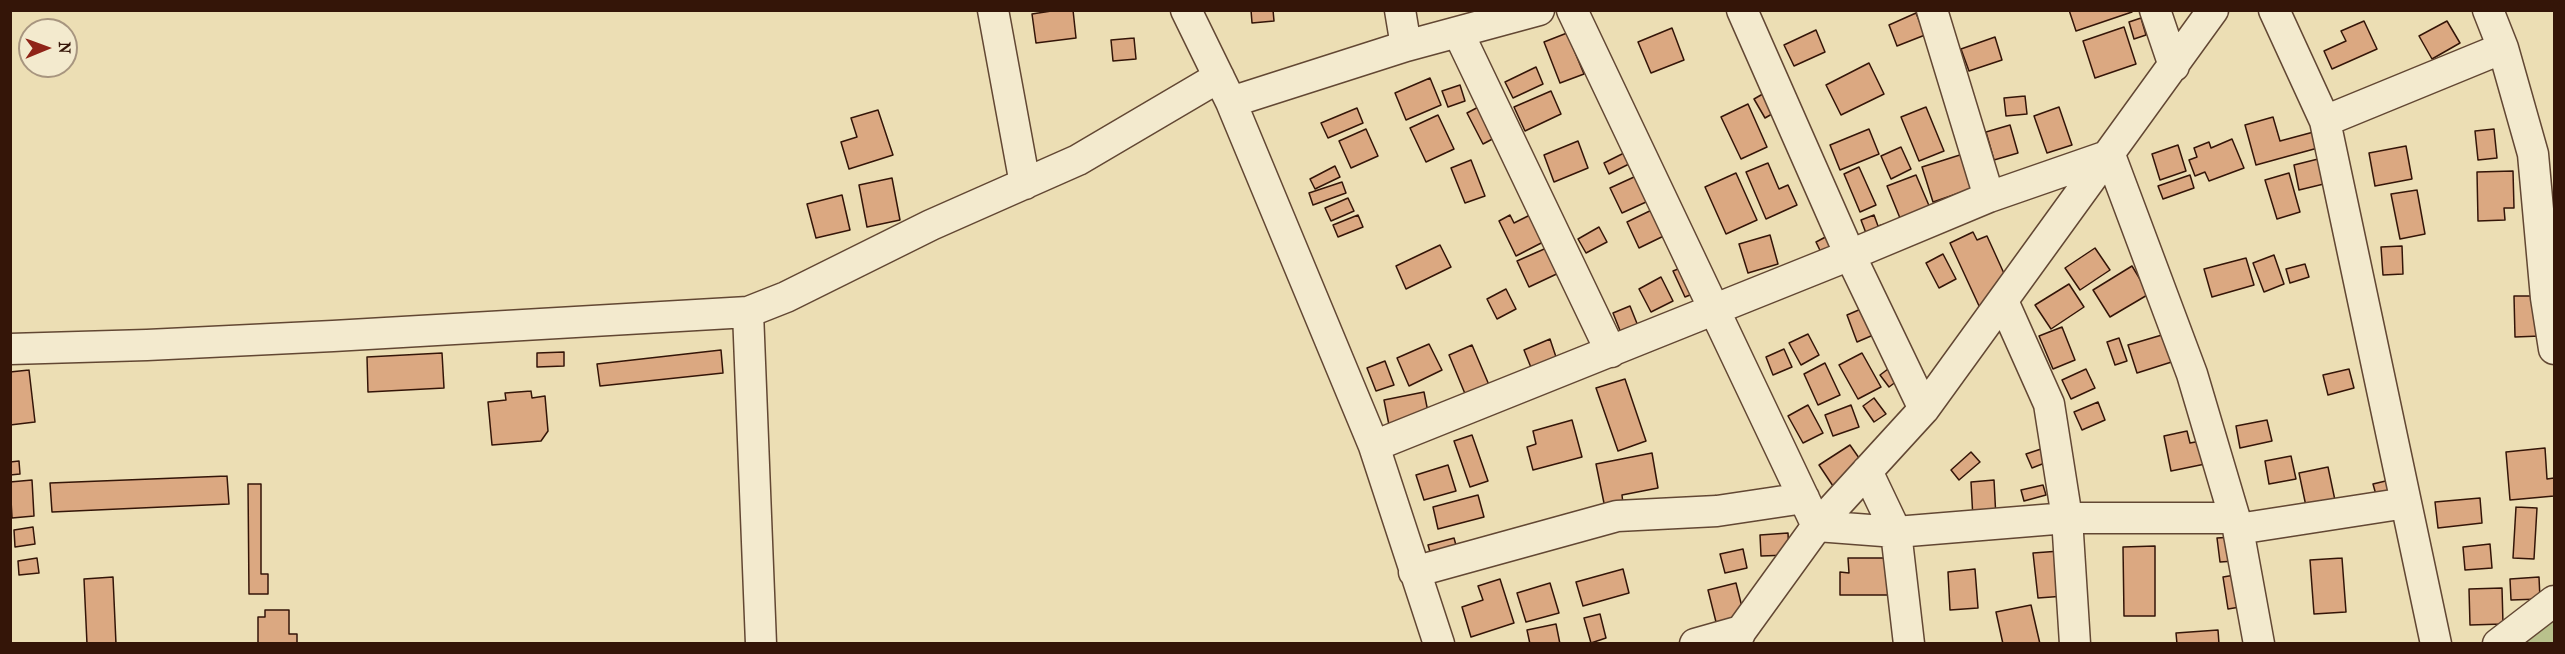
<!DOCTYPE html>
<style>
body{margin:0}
#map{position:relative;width:2565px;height:654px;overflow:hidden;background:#ecdeb4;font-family:"IM FELL French Canon",serif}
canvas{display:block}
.frame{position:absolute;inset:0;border:12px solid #341508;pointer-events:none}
.north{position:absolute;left:18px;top:18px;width:60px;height:60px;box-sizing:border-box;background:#f3eace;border:2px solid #a7957f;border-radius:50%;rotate:89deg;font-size:16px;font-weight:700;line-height:24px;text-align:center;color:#341508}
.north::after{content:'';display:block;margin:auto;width:21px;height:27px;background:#8f2418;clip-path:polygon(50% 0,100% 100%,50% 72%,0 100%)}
</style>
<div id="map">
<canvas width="2565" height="654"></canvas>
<div class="frame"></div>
<div class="north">N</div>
</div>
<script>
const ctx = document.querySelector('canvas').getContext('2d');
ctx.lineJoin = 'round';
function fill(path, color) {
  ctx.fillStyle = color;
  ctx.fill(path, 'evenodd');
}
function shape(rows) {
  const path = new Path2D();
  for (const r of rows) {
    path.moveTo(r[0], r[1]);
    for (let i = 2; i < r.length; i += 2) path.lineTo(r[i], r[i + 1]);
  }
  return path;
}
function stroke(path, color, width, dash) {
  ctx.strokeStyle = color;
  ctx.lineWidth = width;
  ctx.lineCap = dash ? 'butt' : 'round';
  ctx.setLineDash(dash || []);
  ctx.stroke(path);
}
const green = shape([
 [2554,606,2554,643,2504,643]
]);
const building = shape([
 [1058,10,1073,10,1076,38,1036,43,1032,14,1058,10],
 [1251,10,1273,10,1274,21,1252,23,1251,10],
 [2069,10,2132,10,2132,12,2076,31,2069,10],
 [1916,13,1925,35,1897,46,1889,25,1916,13],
 [2141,18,2146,35,2134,39,2129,22,2141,18],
 [2364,21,2377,49,2332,69,2324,51,2346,41,2341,31,2364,21],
 [2447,21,2460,43,2432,59,2419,36,2447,21],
 [2124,27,2136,64,2095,78,2083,41,2124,27],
 [1672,28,1684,60,1651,73,1638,42,1672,28],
 [1816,30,1825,52,1794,66,1784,45,1816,30],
 [1567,33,1584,74,1560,83,1544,42,1567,33],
 [1995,37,2002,60,1969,71,1961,49,1995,37],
 [1134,38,1136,59,1113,61,1111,40,1134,38],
 [1869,63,1884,94,1841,115,1826,85,1869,63],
 [1536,67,1543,84,1513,98,1505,82,1536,67],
 [1430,78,1441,105,1406,120,1395,93,1430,78],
 [1460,85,1465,101,1448,107,1442,91,1460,85],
 [1551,91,1561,114,1525,131,1514,107,1551,91],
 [1768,91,1779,110,1765,118,1754,99,1768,91],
 [2025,96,2027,114,2006,116,2004,98,2025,96],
 [1486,103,1502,134,1483,144,1467,113,1486,103],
 [1748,104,1767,147,1741,159,1721,117,1748,104],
 [1926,107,1944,151,1919,161,1901,117,1926,107],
 [2059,107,2072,145,2047,153,2034,116,2059,107],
 [1357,108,1363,123,1328,138,1321,123,1357,108],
 [878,110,893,155,849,169,841,142,857,137,851,118,878,110],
 [1438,115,1454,149,1426,162,1410,128,1438,115],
 [2273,117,2280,141,2321,130,2325,146,2256,165,2245,125,2273,117],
 [2010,125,2018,153,1994,160,1986,132,2010,125],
 [1366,129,1378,156,1351,168,1339,141,1366,129],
 [1869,129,1879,154,1840,170,1830,145,1869,129],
 [2494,129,2497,158,2478,160,2475,131,2494,129],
 [2232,139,2244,168,2209,181,2205,172,2195,176,2189,160,2197,157,2194,148,2209,142,2211,148,2232,139],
 [1578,141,1588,168,1554,182,1544,155,1578,141],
 [2178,145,2186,171,2160,180,2152,154,2178,145],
 [2406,146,2412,179,2375,186,2369,153,2406,146],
 [1901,147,1911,169,1891,179,1881,156,1901,147],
 [1634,148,1639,159,1609,174,1604,163,1634,148],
 [1963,154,1974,188,1933,202,1922,167,1963,154],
 [2326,157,2332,182,2299,190,2294,165,2326,157],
 [1471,160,1485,196,1465,203,1451,168,1471,160],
 [1768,163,1779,189,1788,185,1797,205,1766,219,1746,172,1768,163],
 [1335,166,1340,177,1315,189,1310,179,1335,166],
 [1859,167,1876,205,1860,212,1844,174,1859,167],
 [2513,171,2514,208,2504,208,2505,220,2478,221,2477,172,2513,171],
 [1645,172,1657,197,1622,213,1610,188,1645,172],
 [1736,173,1757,220,1726,234,1705,187,1736,173],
 [2289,173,2300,212,2277,219,2265,180,2289,173],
 [1916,175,1933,215,1904,228,1887,186,1916,175],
 [2190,175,2194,188,2163,199,2158,186,2190,175],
 [892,178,900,220,867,227,859,185,892,178],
 [1342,182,1346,193,1313,205,1309,193,1342,182],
 [2417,190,2425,234,2400,239,2391,194,2417,190],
 [842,195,850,230,816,238,807,204,842,195],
 [1348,198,1354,211,1331,221,1325,208,1348,198],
 [1660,206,1672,232,1639,248,1627,222,1660,206],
 [1536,212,1549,239,1516,256,1499,221,1510,215,1514,223,1536,212],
 [1358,215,1363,227,1338,237,1333,225,1358,215],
 [1874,215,1878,226,1885,224,1888,234,1869,241,1861,220,1874,215],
 [1599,227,1607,242,1586,253,1578,239,1599,227],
 [1835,232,1826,263,1816,242,1835,232],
 [1973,232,1977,240,1987,236,2007,280,1980,308,1950,243,1973,232],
 [1770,235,1778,264,1748,273,1739,244,1770,235],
 [1440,245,1451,267,1406,289,1396,266,1440,245],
 [1551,246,1563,271,1529,287,1517,261,1551,246],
 [2402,246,2403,274,2383,275,2381,247,2402,246],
 [2095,248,2110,270,2080,290,2065,268,2095,248],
 [1943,254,1956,279,1939,288,1926,263,1943,254],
 [2274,255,2284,284,2264,292,2253,263,2274,255],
 [2246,258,2254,285,2212,297,2204,269,2246,258],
 [2305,264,2309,277,2290,283,2286,269,2305,264],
 [1688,265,1700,291,1685,297,1673,271,1688,265],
 [2132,266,2149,294,2110,317,2093,290,2132,266],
 [1661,277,1673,301,1651,312,1639,289,1661,277],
 [2069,284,2084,307,2051,329,2035,305,2069,284],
 [1506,289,1516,309,1497,319,1487,299,1506,289],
 [2514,296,2538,296,2540,336,2515,337,2514,296],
 [1630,306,1638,326,1621,333,1613,313,1630,306],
 [1868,306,1878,333,1857,342,1847,315,1868,306],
 [2062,327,2075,360,2053,369,2039,336,2062,327],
 [2172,332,2181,359,2137,373,2128,345,2172,332],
 [1808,334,1819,355,1801,365,1789,343,1808,334],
 [2119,338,2127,361,2115,365,2107,342,2119,338],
 [1550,339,1557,360,1532,370,1524,350,1550,339],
 [1429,344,1442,370,1409,386,1397,358,1429,344],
 [1472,345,1492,392,1468,401,1449,355,1472,345],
 [1784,349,1792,367,1773,375,1766,357,1784,349],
 [721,350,723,373,600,386,597,364,721,350],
 [564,352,564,366,537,367,537,353,564,352],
 [442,353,444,388,368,392,367,357,442,353],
 [1862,353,1881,387,1858,399,1839,365,1862,353],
 [1385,361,1394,385,1376,391,1367,368,1385,361],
 [1825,363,1840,395,1818,405,1804,374,1825,363],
 [1888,369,1897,381,1889,387,1880,375,1888,369],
 [2086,369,2095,388,2071,399,2062,380,2086,369],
 [2349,369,2354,388,2328,395,2323,375,2349,369],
 [29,370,35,422,10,425,10,372,29,370],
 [1625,379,1646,441,1618,451,1596,388,1625,379],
 [531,391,532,398,545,396,548,431,541,441,492,445,488,402,506,400,505,393,531,391],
 [1424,392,1429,417,1389,425,1384,400,1424,392],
 [1874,398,1886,414,1874,422,1863,406,1874,398],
 [2098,402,2105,420,2082,430,2074,412,2098,402],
 [1808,405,1823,433,1803,443,1788,416,1808,405],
 [1851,405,1859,427,1833,436,1825,415,1851,405],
 [1572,420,1582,457,1533,470,1527,447,1536,444,1533,431,1572,420],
 [2267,420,2272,441,2240,448,2236,426,2267,420],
 [2187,431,2190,443,2206,440,2210,463,2171,471,2164,436,2187,431],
 [1472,435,1488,481,1470,487,1454,441,1472,435],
 [1850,445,1866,468,1835,489,1819,465,1850,445],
 [2050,446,2055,459,2032,468,2026,454,2050,446],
 [2545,448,2547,479,2554,478,2554,496,2510,500,2506,452,2545,448],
 [1971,452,1980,462,1959,480,1951,470,1971,452],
 [1652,453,1658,488,1622,495,1623,504,1605,508,1596,464,1652,453],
 [2291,456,2296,479,2269,484,2265,461,2291,456],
 [19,461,20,474,10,475,10,462,19,461],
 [1448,465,1456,491,1424,500,1416,475,1448,465],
 [2328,467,2336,505,2307,511,2299,473,2328,467],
 [227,476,229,504,52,512,50,483,227,476],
 [2394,479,2398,496,2378,502,2373,484,2394,479],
 [32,480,34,516,12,518,10,482,32,480],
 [1994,480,1996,518,1973,519,1971,482,1994,480],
 [248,484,261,484,261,574,268,574,268,594,249,594,248,484],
 [2043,485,2046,495,2024,501,2021,490,2043,485],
 [1478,495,1484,517,1438,529,1433,507,1478,495],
 [2480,498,2482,523,2438,528,2435,502,2480,498],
 [2516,507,2537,508,2534,559,2513,558,2516,507],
 [33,527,35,544,15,547,14,530,33,527],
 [1788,533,1789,555,1761,556,1760,535,1788,533],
 [2233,537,2235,561,2220,562,2217,538,2233,537],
 [1454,538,1459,556,1433,563,1428,545,1454,538],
 [2490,544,2492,568,2465,570,2463,547,2490,544],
 [2155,546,2155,616,2124,616,2123,547,2155,546],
 [1743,549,1747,568,1725,573,1720,554,1743,549],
 [2060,551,2065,596,2038,598,2033,553,2060,551],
 [37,558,39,573,19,575,18,561,37,558],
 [1848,558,1892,558,1892,595,1840,595,1840,572,1849,573,1848,558],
 [2342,558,2346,612,2314,614,2310,560,2342,558],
 [1623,569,1629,593,1583,606,1576,582,1623,569],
 [1975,569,1978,608,1950,610,1948,572,1975,569],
 [2241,574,2246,606,2228,609,2223,577,2241,574],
 [113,577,116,644,87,644,84,579,113,577],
 [2539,577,2540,599,2511,600,2510,579,2539,577],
 [1500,579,1514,623,1471,637,1462,607,1483,600,1478,586,1500,579],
 [1550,583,1559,613,1526,622,1517,593,1550,583],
 [1736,583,1746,623,1718,630,1708,590,1736,583],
 [2502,588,2503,624,2470,625,2469,589,2502,588],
 [2031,605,2040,644,2003,644,1996,612,2031,605],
 [265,610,289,610,289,634,297,634,297,644,258,644,258,617,265,617,265,610],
 [1600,614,1606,638,1591,643,1584,618,1600,614],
 [1556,624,1560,644,1530,644,1527,630,1556,624],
 [2218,630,2219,644,2177,644,2176,633,2218,630]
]);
const minor = shape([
 [993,10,1025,184],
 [1186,10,1231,102,1374,446,1439,644],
 [1400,10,1406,46],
 [1572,10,1817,526,1896,532,2067,518,2235,518],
 [1742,10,1850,255,1924,409],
 [1932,10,1989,197],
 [2155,10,2174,66],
 [2274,10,2325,121,2436,644],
 [2488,10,2503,48,2533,154,2546,298,2554,349],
 [1458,32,1611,352],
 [1231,102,1406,46,1539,10],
 [2325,121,2503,48],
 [2003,301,2049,404,2067,518,2075,644],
 [748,312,761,644],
 [10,349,147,345,333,336,748,312,786,297,931,225,1078,160,1219,77],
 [1374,446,1850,255,1989,197,2110,155,2192,374,2238,529,2259,644],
 [1867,471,1896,532,1909,644],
 [2238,529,2406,503],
 [1414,572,1617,516,1717,511,1804,498],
 [1695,644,1741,631],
 [1735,644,1741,631,1817,526,1924,409,2213,10],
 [2498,644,2554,601]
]);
fill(green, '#b9c18c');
fill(building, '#dba881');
stroke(building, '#341508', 1.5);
stroke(minor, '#624733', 33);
stroke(minor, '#f3eace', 30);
</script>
